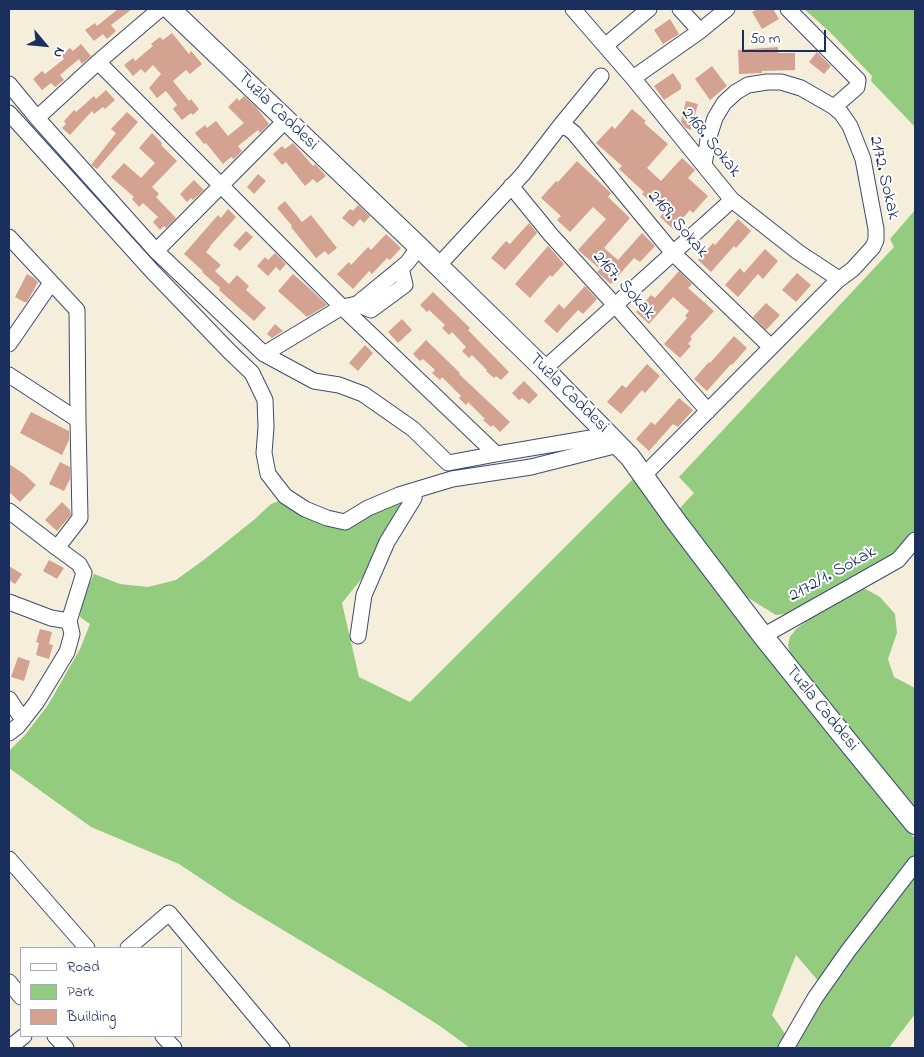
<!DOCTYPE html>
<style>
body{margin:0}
#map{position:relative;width:924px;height:1057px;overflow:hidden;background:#f5eedb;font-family:"Indie Flower",sans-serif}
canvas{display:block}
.frame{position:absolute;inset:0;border:10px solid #1b2f5e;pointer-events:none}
.legend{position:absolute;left:20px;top:947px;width:162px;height:90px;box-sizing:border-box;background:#fff;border:1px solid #a4acbf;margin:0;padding:6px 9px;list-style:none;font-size:15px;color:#1b2f5e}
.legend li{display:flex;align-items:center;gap:10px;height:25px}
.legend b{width:25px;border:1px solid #a4acbf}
.north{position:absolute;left:20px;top:20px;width:50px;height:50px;-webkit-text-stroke:4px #fff;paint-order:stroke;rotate:118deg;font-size:14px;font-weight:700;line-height:20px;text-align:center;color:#1b2f5e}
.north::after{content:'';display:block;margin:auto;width:18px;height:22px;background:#1b2f5e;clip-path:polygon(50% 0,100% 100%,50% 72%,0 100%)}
.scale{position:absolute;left:742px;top:30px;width:84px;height:22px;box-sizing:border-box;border:2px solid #1b2f5e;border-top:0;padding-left:6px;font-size:15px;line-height:18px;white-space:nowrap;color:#1b2f5e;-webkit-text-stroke:4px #fff;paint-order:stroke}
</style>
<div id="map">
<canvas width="924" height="1057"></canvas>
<div class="frame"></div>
<ul class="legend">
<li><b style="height:6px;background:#fff"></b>Road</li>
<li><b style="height:14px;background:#93cb7f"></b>Park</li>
<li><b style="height:14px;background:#d3a291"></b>Building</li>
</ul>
<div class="north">N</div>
<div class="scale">50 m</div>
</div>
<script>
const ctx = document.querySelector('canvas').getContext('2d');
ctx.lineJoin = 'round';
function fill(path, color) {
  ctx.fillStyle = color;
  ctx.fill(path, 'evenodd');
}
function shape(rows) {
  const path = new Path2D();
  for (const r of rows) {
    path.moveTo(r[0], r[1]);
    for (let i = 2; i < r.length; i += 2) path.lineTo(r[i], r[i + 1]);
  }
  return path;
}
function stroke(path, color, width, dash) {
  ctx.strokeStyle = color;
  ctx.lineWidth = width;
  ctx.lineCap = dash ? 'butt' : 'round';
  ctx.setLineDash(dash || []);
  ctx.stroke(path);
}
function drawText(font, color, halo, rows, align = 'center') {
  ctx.font = font + ' "Indie Flower",sans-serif';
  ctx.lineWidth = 4;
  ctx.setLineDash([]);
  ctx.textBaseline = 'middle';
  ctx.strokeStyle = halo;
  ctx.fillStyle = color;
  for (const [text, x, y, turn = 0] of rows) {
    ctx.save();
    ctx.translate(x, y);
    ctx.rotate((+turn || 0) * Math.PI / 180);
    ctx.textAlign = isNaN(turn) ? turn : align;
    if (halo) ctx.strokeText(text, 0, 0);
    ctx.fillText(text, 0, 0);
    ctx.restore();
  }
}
const green = shape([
 [804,9,915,9,915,127,871,81,872,76,830,32],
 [915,210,915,532,906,544,889,560,793,613,776,615,745,596,678,510,694,493,679,477,894,247,890,239],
 [635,477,651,505,915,839,915,856,820,983,796,955,772,1015,788,1038,781,1048,470,1048,440,1026,383,990,233,900,179,864,91,827,9,768,9,751,25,735,48,705,80,649,90,624,80,617,81,602,94,574,120,584,148,587,176,580,205,559,255,519,271,504,284,499,346,520,406,496,379,557,342,603,359,677,410,702],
 [860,586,880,597,895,614,897,633,888,659,894,677,915,688,915,816,790,654,788,645,790,637,796,629,821,611],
 [915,872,915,1014,889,1048,793,1048,812,1012]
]);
const building = shape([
 [118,9,132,9,111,25,116,31,107,39,103,34,94,41,85,30,95,23,97,26],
 [758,9,773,9,779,19,762,29,752,12],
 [670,19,679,34,663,44,654,30],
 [172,33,189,54,191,51,202,64,190,74,186,70,173,81,189,101,191,99,199,109,193,115,191,113,182,120,173,109,177,105,166,91,157,98,149,88,161,74,153,65,145,73,141,69,133,76,124,65,133,58,135,61,153,46,151,44,160,37,163,40],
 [81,44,91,56,82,64,79,59,60,75,64,80,55,87,51,83,42,90,33,79,42,71,45,74,64,59,61,55,70,48,73,51],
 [778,47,778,53,795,53,795,70,762,71,762,73,739,74,738,50],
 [817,52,831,66,824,74,809,62],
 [712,66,727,86,710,100,695,79],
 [673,73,681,85,681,89,664,100,654,86],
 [106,90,115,100,105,109,103,107,94,114,92,111,70,135,62,128,66,124,64,121,74,110,76,112,94,96,96,99],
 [244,96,256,107,269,124,260,133,258,130,238,146,242,151,234,159,231,157,223,164,206,143,204,144,195,133,205,125,207,128,216,121,228,136,244,123,228,107,237,98,239,101],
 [686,101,698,104,691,130,686,128,681,122],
 [632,109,646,121,644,123,668,144,647,168,661,181,682,158,695,170,688,178,708,196,693,213,690,210,673,229,660,217,663,213,642,194,644,192,619,169,622,166,596,143,612,126,615,129],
 [127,112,138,122,97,169,91,165,116,133,111,129],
 [152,133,162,143,161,145,177,161,152,187,159,194,156,197,176,218,166,228,164,226,160,230,153,222,158,217,143,203,139,207,132,199,134,197,111,177,124,163,141,178,155,163,139,148],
 [293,143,313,166,315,164,326,176,317,183,313,179,305,186,286,162,282,165,273,154,282,146,285,149],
 [577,161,611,193,608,197,630,218,604,248,618,260,642,233,655,246,640,262,634,258,611,284,597,272,600,269,578,250,606,219,593,207,570,232,557,220,561,216,541,198,556,181,558,182],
 [258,174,266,181,254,194,247,187],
 [194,180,204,190,193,200,191,198,187,202,180,194],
 [285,201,302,222,311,215,337,248,328,255,325,251,316,258,291,227,292,226,277,208],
 [358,205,370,216,364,223,360,219,353,227,342,218,350,209,353,211],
 [228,209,236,217,210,246,211,246,206,252,221,265,215,271,229,284,237,275,249,286,246,290,266,308,254,321,219,290,220,288,202,272,203,271,184,254,218,215,221,218],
 [738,219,751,231,736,248,734,246,711,272,698,260,713,243,715,245],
 [529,223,537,233,505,270,491,258,506,241,510,244],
 [246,231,253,237,240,251,233,245],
 [386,234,401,248,390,260,387,258,372,274,369,271,353,289,337,274,349,262,351,265,368,247,371,250],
 [548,246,564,264,552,277,550,275,530,298,515,284],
 [765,249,778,261,763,279,758,274,738,297,725,285,740,268,744,273],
 [275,253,286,264,280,271,276,267,268,276,257,266,265,257,268,260],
 [679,271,692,284,688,288,714,311,690,337,692,339,688,344,691,346,680,358,664,344,687,318,685,316,689,311,673,297,649,324,636,312,651,295,655,298],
 [797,273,811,285,796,302,782,290],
 [27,274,34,278,38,282,27,302,24,302,15,297],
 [293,274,308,287,327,305,307,317,278,291],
 [585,286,597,299,583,314,578,310,557,333,544,321,559,304,564,309],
 [433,292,470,328,468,330,509,372,501,380,496,376,494,378,486,371,487,370,472,355,469,358,462,351,466,347,452,332,449,335,442,328,445,325,429,310,427,312,420,305],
 [766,303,780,315,766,330,753,317],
 [402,319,412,330,398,343,388,332],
 [275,324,283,331,272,338,267,334],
 [734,336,747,348,732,365,731,364,707,391,694,379,709,362,710,363],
 [426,340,460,373,459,374,510,422,500,432,493,425,491,427,483,420,485,419,468,402,466,405,459,398,461,396,442,377,440,380,432,373,435,370,423,359,420,361,413,354],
 [365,345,373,353,358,371,349,363],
 [647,364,660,376,645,393,642,390,621,414,607,402,622,385,626,388],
 [524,381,538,395,529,404,522,398,519,400,512,393],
 [679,398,693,410,678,427,673,424,649,451,636,439,651,422,655,425],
 [31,412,69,431,69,440,62,455,20,433],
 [60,462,70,467,70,479,64,491,49,484],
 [9,464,24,474,36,485,20,502,9,492],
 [62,502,70,510,71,515,57,531,45,520],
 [49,560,64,568,57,579,43,571],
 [9,566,22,574,15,584,9,580],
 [40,629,52,632,49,644,53,645,49,659,36,655,39,643,36,642],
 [18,657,30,661,24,681,11,677]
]);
const minor = shape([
 [573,9,633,78,732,200,798,252,839,279],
 [680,9,700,31],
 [788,9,858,80,857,87,834,107],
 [606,45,649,9],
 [98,62,342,307,496,454],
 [633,78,700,31,727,9],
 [9,84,37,118,156,251,264,354,314,381,339,385,363,394,413,429,448,463,496,454,608,435],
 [9,113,152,271,229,351,252,373,265,400,266,427,264,453,268,474,285,496,305,509,327,518,345,522,368,508,399,495,452,479,531,467,618,445],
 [37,118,98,62,160,9],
 [560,126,569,129,574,133,673,253,771,347],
 [511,186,551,235,615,305,708,411],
 [9,237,77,310,78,420,80,518,57,548,9,511],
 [156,251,286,120],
 [438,266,523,174,560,126,601,76],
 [357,304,371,310,405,285,401,268],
 [9,344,51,283],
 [264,354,342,307,357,304,407,263,419,247],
 [544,369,732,200],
 [9,375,78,420],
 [643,476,837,281,853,269,873,247,876,240,876,229,863,159,850,126,841,113,834,107,801,88,781,82,767,82,748,85,736,92,724,103,715,118,708,140,704,165],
 [57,548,79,564,84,573,69,621],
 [9,602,51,618,69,621,72,634,67,652,36,703,18,726,9,733],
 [358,636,364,595,387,542,414,498,415,490],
 [763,636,898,560,915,540],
 [9,699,23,720],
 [9,859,87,948],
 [128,948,169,913,282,1048],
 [9,982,21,997],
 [55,1036,66,1048],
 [163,1036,174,1048],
 [9,1048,24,1036],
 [786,1048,815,998,848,951,915,864]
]);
const major = shape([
 [170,9,419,247,544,369,630,457,675,520,763,636,844,737,915,824]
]);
const streetNames = [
 ["Tuzla Caddesi",277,112,44],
 ["2168. Sokak",710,143,51],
 ["2172. Sokak",883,178,77],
 ["2169. Sokak",677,225,49],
 ["2167. Sokak",623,286,48],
 ["Tuzla Caddesi",568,394,45],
 ["2172/1. Sokak",833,575,-29],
 ["Tuzla Caddesi",821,709,51]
];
fill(green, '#93cb7f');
fill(building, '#d3a291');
stroke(minor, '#3c4c71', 17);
stroke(major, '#3c4c71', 22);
stroke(minor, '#fff', 15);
stroke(major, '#fff', 20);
drawText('18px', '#1b2f5e', '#fff', streetNames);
</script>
